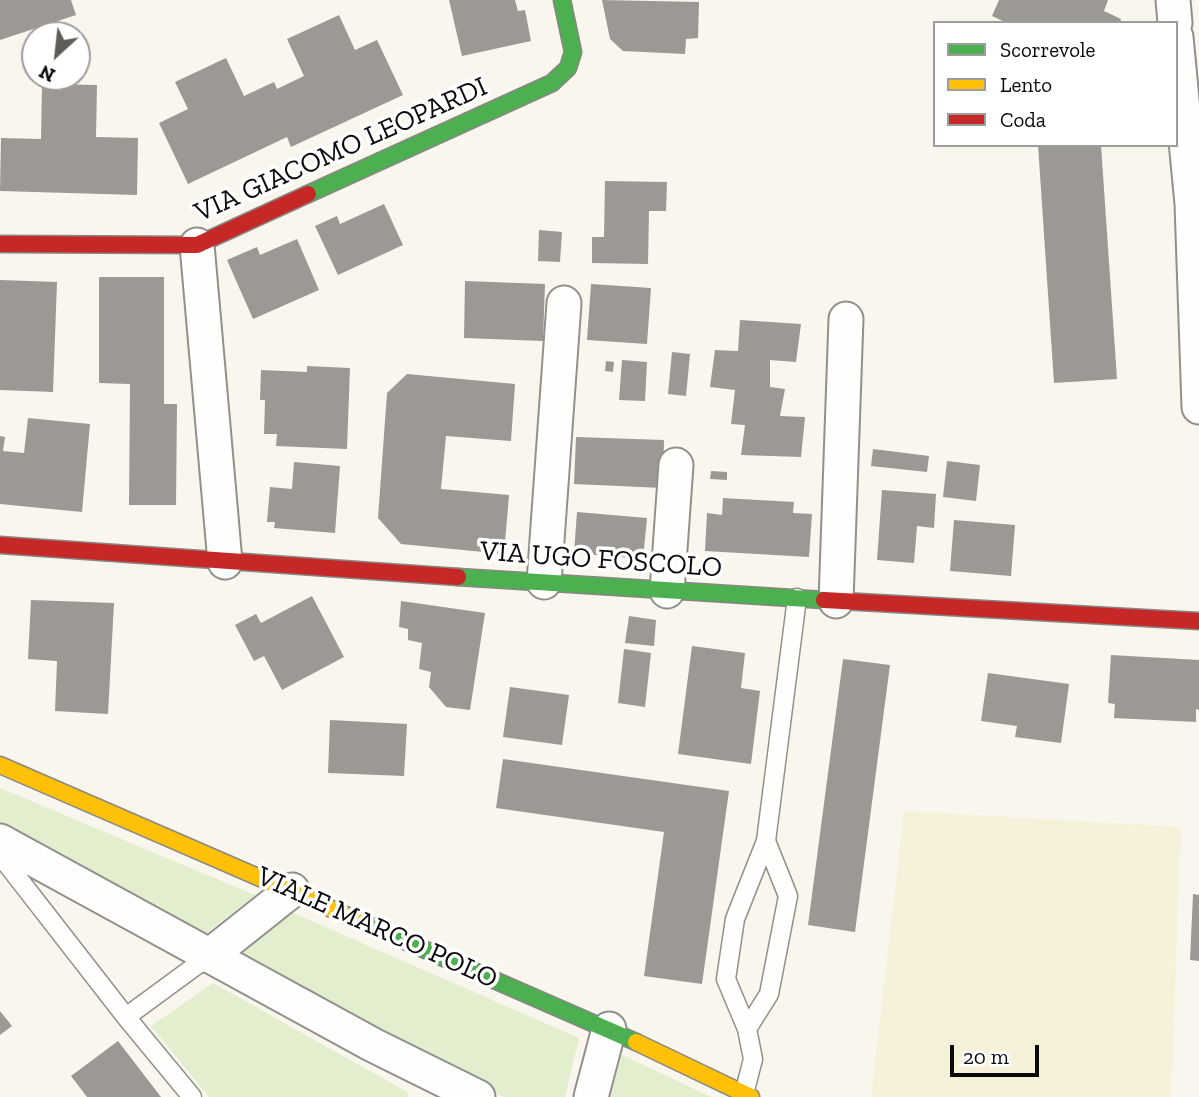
<!DOCTYPE html>
<style>
body{margin:0}
#map{position:relative;width:1199px;height:1097px;overflow:hidden;background:#f9f6ed;font-family:"Zilla Slab",serif}
canvas{display:block}
.legend{position:absolute;left:933px;top:21px;width:245px;height:126px;box-sizing:border-box;background:#fff;border:2px solid #9d9d9d;margin:0;padding:9px 12px;list-style:none;font-size:21px;color:#0a0a0a}
.legend li{display:flex;align-items:center;gap:14px;height:35px}
.legend b{width:35px;border:2px solid #9d9d9d}
.north{position:absolute;left:21px;top:21px;width:70px;height:70px;box-sizing:border-box;background:#fff;border:2px solid #9d9d9d;border-radius:50%;rotate:207deg;font-size:19px;font-weight:700;line-height:28px;text-align:center;color:#0a0a0a}
.north::after{content:'';display:block;margin:auto;width:24px;height:32px;background:#5e5d59;clip-path:polygon(50% 0,100% 100%,50% 72%,0 100%)}
.scale{position:absolute;left:950px;top:1045px;width:89px;height:32px;box-sizing:border-box;border:4px solid #0a0a0a;border-top:0;padding-left:9px;font-size:21px;line-height:24px;white-space:nowrap;color:#0a0a0a;-webkit-text-stroke:5px #fff;paint-order:stroke}
</style>
<div id="map">
<canvas width="1199" height="1097"></canvas>
<ul class="legend">
<li><b style="height:9px;background:#4caf50"></b>Scorrevole</li>
<li><b style="height:9px;background:#ffc107"></b>Lento</li>
<li><b style="height:9px;background:#c62828"></b>Coda</li>
</ul>
<div class="north">N</div>
<div class="scale">20 m</div>
</div>
<script>
const ctx = document.querySelector('canvas').getContext('2d');
ctx.lineJoin = 'round';
function fill(path, color) {
  ctx.fillStyle = color;
  ctx.fill(path, 'evenodd');
}
function shape(rows) {
  const path = new Path2D();
  for (const r of rows) {
    path.moveTo(r[0], r[1]);
    for (let i = 2; i < r.length; i += 2) path.lineTo(r[i], r[i + 1]);
  }
  return path;
}
function stroke(path, color, width, dash) {
  ctx.strokeStyle = color;
  ctx.lineWidth = width;
  ctx.lineCap = dash ? 'butt' : 'round';
  ctx.setLineDash(dash || []);
  ctx.stroke(path);
}
function drawText(font, color, halo, rows, align = 'center') {
  ctx.font = font + ' "Zilla Slab",serif';
  ctx.lineWidth = 7;
  ctx.setLineDash([]);
  ctx.textBaseline = 'middle';
  ctx.strokeStyle = halo;
  ctx.fillStyle = color;
  for (const [text, x, y, turn = 0] of rows) {
    ctx.save();
    ctx.translate(x, y);
    ctx.rotate((+turn || 0) * Math.PI / 180);
    ctx.textAlign = isNaN(turn) ? turn : align;
    if (halo) ctx.strokeText(text, 0, 0);
    ctx.fillText(text, 0, 0);
    ctx.restore();
  }
}
const farmland = shape([
 [904,811,1181,827,1171,1097,871,1097]
]);
const green = shape([
 [0,788,255,895,200,938,0,828],
 [291,912,579,1038,565,1097,504,1097,429,1063,236,957],
 [213,983,409,1093,408,1097,209,1097,151,1026],
 [622,1055,711,1097,610,1097]
]);
const building = shape([
 [0,0,71,0,76,15,0,40],
 [449,0,515,0,518,11,525,10,531,41,462,56],
 [602,0,699,2,698,38,686,39,685,54,623,51,610,39],
 [999,0,1108,0,1104,11,1121,19,1120,23,1007,23,992,16],
 [339,15,355,50,377,40,403,95,291,147,287,137,188,184,159,123,188,109,175,82,226,58,244,96,274,82,277,89,304,76,287,39],
 [42,84,97,85,96,137,138,138,137,195,0,191,1,138,41,139],
 [1038,145,1101,145,1117,379,1054,383],
 [605,181,667,182,666,211,649,211,648,264,592,263,592,237,604,237],
 [384,204,403,245,338,275,315,226,337,216,340,224],
 [539,230,562,232,560,262,538,261],
 [297,239,319,290,253,319,227,260,257,247,260,255],
 [99,277,164,277,164,404,177,404,176,505,129,505,130,384,99,383],
 [0,280,57,282,53,392,0,390],
 [465,281,545,284,543,341,464,338],
 [591,284,651,288,647,344,587,340],
 [740,320,801,324,796,362,770,360,770,387,785,389,780,416,805,417,801,457,741,455,745,425,731,424,735,390,710,387,715,350,738,351],
 [672,352,690,354,686,396,668,394],
 [622,360,647,362,645,401,619,400],
 [606,361,614,362,613,372,605,371],
 [307,366,350,368,347,449,276,446,277,434,264,434,265,400,260,400,261,370,307,372],
 [407,374,515,384,511,441,446,436,441,489,509,495,504,554,401,544,378,518,387,393],
 [28,418,90,424,82,512,0,504,0,436,5,437,3,451,24,453],
 [576,437,664,440,663,488,574,484],
 [873,449,929,456,927,472,871,466],
 [947,461,980,465,976,501,943,497],
 [294,462,340,466,335,533,274,528,275,522,267,522,270,487,292,489],
 [711,471,727,472,727,480,710,479],
 [882,490,936,494,934,528,917,526,914,563,877,560],
 [723,498,794,502,793,513,812,514,809,557,705,551,707,513,722,515],
 [577,512,647,518,643,559,574,553],
 [954,520,1015,525,1011,576,950,571],
 [312,596,344,657,282,690,264,656,254,661,235,625,256,614,261,623],
 [31,600,114,603,108,714,55,711,57,661,28,659],
 [401,601,485,613,470,710,446,707,429,687,431,672,419,669,422,643,408,640,408,629,399,627],
 [629,616,656,620,654,646,625,643],
 [692,646,745,653,741,688,760,691,751,764,678,754],
 [624,649,651,653,645,707,618,703],
 [1111,655,1199,660,1199,710,1196,709,1196,722,1114,718,1115,704,1108,703],
 [843,659,890,665,855,932,808,925],
 [988,673,1069,684,1061,743,1015,737,1017,726,981,721],
 [510,687,569,695,562,745,503,737],
 [330,720,407,724,404,776,328,773],
 [503,759,729,791,702,984,644,976,664,832,496,808],
 [1193,894,1199,895,1199,961,1190,960],
 [0,1011,12,1026,0,1035],
 [118,1041,161,1097,87,1097,71,1076]
]);
const lane = shape([
 [0,855,126,1017,192,1097],
 [126,1017,209,956],
 [747,1029,769,994,788,896,766,841],
 [744,1094,753,1059,747,1029,726,979,735,919,766,841,797,598]
]);
const street = shape([
 [1173,0,1175,23],
 [1176,37,1192,204,1199,407],
 [197,245,225,562],
 [544,582,564,303],
 [667,591,676,465],
 [836,601,846,319],
 [0,841,373,1045,478,1097],
 [209,956,292,890],
 [591,1097,609,1029]
]);
const fast = shape([
 [308,194,552,83,568,68,573,52,562,0],
 [458,577,824,600],
 [366,924,636,1042]
]);
const slow = shape([
 [0,765,366,924],
 [636,1042,751,1097]
]);
const jam = shape([
 [0,244,197,245,308,194],
 [0,545,458,577],
 [824,600,1199,621]
]);
const streetNames = [
 ["VIA GIACOMO LEOPARDI",341,150,-24],
 ["VIA UGO FOSCOLO",601,560,4],
 ["VIALE MARCO POLO",377,928,24]
];
fill(farmland, '#f6f2d9');
fill(green, '#e2eecd');
fill(building, '#9c9894');
stroke(lane, '#92908c', 21);
stroke(street, '#92908c', 37);
stroke(fast, '#888783', 19);
stroke(slow, '#888783', 19);
stroke(jam, '#888783', 19);
stroke(lane, '#fefefc', 18);
stroke(street, '#fefefc', 33);
stroke(fast, '#4caf50', 16);
stroke(slow, '#ffc107', 16);
stroke(jam, '#c62828', 16);
drawText('28px', '#0a0a0a', '#fff', streetNames);
</script>
